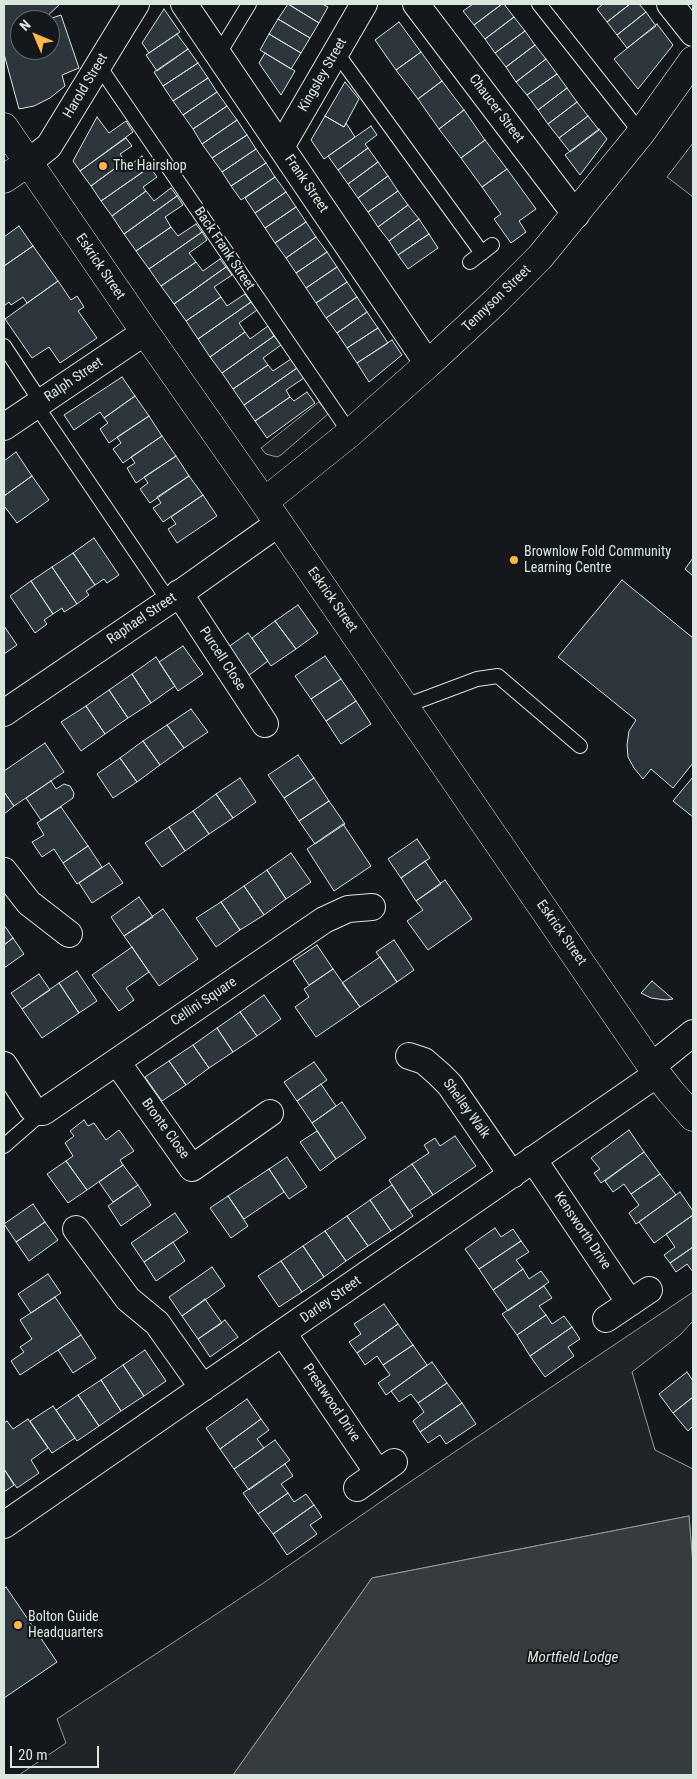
<!DOCTYPE html>
<style>
body{margin:0}
#map{position:relative;width:697px;height:1779px;overflow:hidden;background:#14181c;font-family:"Roboto Condensed",sans-serif}
canvas{display:block}
.frame{position:absolute;inset:0;border:5px solid #d8e6dc;pointer-events:none}
.north{position:absolute;left:10px;top:10px;width:50px;height:50px;box-sizing:border-box;background:#14181c;border:1px solid #626a69;border-radius:50%;rotate:315deg;font-size:14px;font-weight:700;line-height:20px;text-align:center;color:#d8e6dc}
.north::after{content:'';display:block;margin:auto;width:18px;height:22px;background:#ffb74d;clip-path:polygon(50% 0,100% 100%,50% 72%,0 100%)}
.scale{position:absolute;left:10px;top:1746px;width:89px;height:22px;box-sizing:border-box;border:2px solid #d8e6dc;border-top:0;padding-left:6px;font-size:15px;line-height:18px;white-space:nowrap;color:#d8e6dc;-webkit-text-stroke:4px #14181c;paint-order:stroke}
</style>
<div id="map">
<canvas width="697" height="1779"></canvas>
<div class="frame"></div>
<div class="north">N</div>
<div class="scale">20 m</div>
</div>
<script>
const ctx = document.querySelector('canvas').getContext('2d');
ctx.lineJoin = 'round';
function fill(path, color) {
  ctx.fillStyle = color;
  ctx.fill(path, 'evenodd');
}
function shape(rows) {
  const path = new Path2D();
  for (const r of rows) {
    path.moveTo(r[0], r[1]);
    for (let i = 2; i < r.length; i += 2) path.lineTo(r[i], r[i + 1]);
  }
  return path;
}
function stroke(path, color, width, dash) {
  ctx.strokeStyle = color;
  ctx.lineWidth = width;
  ctx.lineCap = dash ? 'butt' : 'round';
  ctx.setLineDash(dash || []);
  ctx.stroke(path);
}
function drawText(font, color, halo, rows, align = 'center') {
  ctx.font = font + ' "Roboto Condensed",sans-serif';
  ctx.lineWidth = 4;
  ctx.setLineDash([]);
  ctx.textBaseline = 'middle';
  ctx.strokeStyle = halo;
  ctx.fillStyle = color;
  for (const [text, x, y, turn = 0] of rows) {
    ctx.save();
    ctx.translate(x, y);
    ctx.rotate((+turn || 0) * Math.PI / 180);
    ctx.textAlign = isNaN(turn) ? turn : align;
    if (halo) ctx.strokeText(text, 0, 0);
    ctx.fillText(text, 0, 0);
    ctx.restore();
  }
}
const green = shape([
 [693,143,693,197,667,177,693,143],
 [319,402,328,414,281,455,277,457,266,454,261,448,319,402],
 [693,1292,693,1321,680,1335,632,1372,655,1450,693,1469,693,1565,689,1516,372,1578,233,1775,19,1775,66,1743,57,1719,262,1584,395,1492,693,1292]
]);
const water = shape([
 [689,1516,693,1565,693,1775,233,1775,372,1578,689,1516]
]);
const building = shape([
 [4,4,60,4,43,20,20,20,20,50,50,50,50,20,46,20,61,15,79,68,62,75,65,86,50,98,34,106,19,109,4,54,4,4],
 [288,4,319,23,310,38,278,19,288,4],
 [288,4,322,4,328,7,319,23,288,4],
 [473,4,502,4,474,25,463,11,473,4],
 [502,4,504,4,514,17,485,39,474,25,502,4],
 [603,4,630,4,607,22,597,9,603,4],
 [630,4,639,4,646,12,617,35,607,22,630,4],
 [164,9,180,32,149,53,142,43,164,9],
 [646,12,656,26,627,48,617,35,646,12],
 [514,17,525,31,495,53,485,39,514,17],
 [278,19,310,38,301,53,269,34,278,19],
 [399,22,421,52,396,70,375,40,399,22],
 [657,24,673,45,638,89,614,59,657,24],
 [525,31,535,45,506,67,495,53,525,31],
 [177,34,188,49,157,71,146,55,177,34],
 [269,34,301,53,291,69,260,50,269,34],
 [535,45,546,59,516,82,506,67,535,45],
 [188,49,198,63,163,86,154,72,188,49],
 [421,52,442,81,418,99,396,70,421,52],
 [265,53,295,71,281,95,259,63,265,53],
 [546,59,557,74,527,95,516,82,546,59],
 [198,63,208,78,173,101,163,86,198,63],
 [557,74,567,88,538,110,527,95,557,74],
 [208,78,217,92,183,115,173,101,208,78],
 [442,81,464,110,439,129,418,99,442,81],
 [345,82,359,99,344,127,325,116,345,82],
 [567,88,577,102,548,124,538,110,567,88],
 [217,92,227,106,193,129,183,115,217,92],
 [577,102,588,116,559,138,548,124,577,102],
 [227,106,237,120,202,144,193,129,227,106],
 [464,110,485,140,461,158,439,129,464,110],
 [325,116,344,127,346,123,355,137,324,159,311,140,325,116],
 [588,116,599,130,570,152,559,138,588,116],
 [97,117,109,133,126,121,133,132,80,171,73,161,97,117],
 [237,120,247,135,212,158,202,144,237,120],
 [371,126,377,135,365,144,368,148,338,170,328,156,371,126],
 [599,129,607,139,580,175,565,155,599,129],
 [247,135,256,149,222,172,212,158,247,135],
 [126,138,132,146,120,154,125,161,91,186,80,171,126,138],
 [485,140,507,169,482,187,461,158,485,140],
 [368,148,378,162,348,184,338,170,368,148],
 [256,149,266,163,231,186,222,172,256,149],
 [142,156,150,167,101,201,91,186,125,161,129,166,142,156],
 [378,162,388,176,358,198,348,184,378,162],
 [266,163,275,177,241,200,231,186,266,163],
 [150,167,157,177,143,187,146,191,112,216,101,201,150,167],
 [507,169,536,209,519,221,526,232,511,243,494,219,501,214,482,187,507,169],
 [388,176,398,191,368,212,358,198,388,176],
 [275,177,286,192,255,213,245,198,275,177],
 [171,188,177,196,124,234,112,216,146,191,154,201,171,188],
 [398,191,408,205,378,227,368,212,398,191],
 [286,192,296,207,265,228,255,213,286,192],
 [177,196,183,205,165,217,171,227,136,251,124,234,177,196],
 [408,205,419,219,389,241,378,227,408,205],
 [296,207,306,222,275,243,265,228,296,207],
 [419,219,429,234,398,255,389,241,419,219],
 [306,222,316,237,286,258,275,243,306,222],
 [196,224,202,232,149,269,136,251,171,227,178,236,196,224],
 [19,226,33,246,4,266,4,237,19,226],
 [202,232,207,240,189,253,196,262,161,286,149,269,202,232],
 [429,234,438,248,408,269,398,255,429,234],
 [316,237,327,252,296,273,286,258,316,237],
 [33,246,58,281,27,303,23,297,11,305,9,302,4,306,4,266,33,246],
 [327,252,337,267,306,288,296,273,327,252],
 [220,259,226,267,174,304,161,286,196,262,203,271,220,259],
 [226,267,232,275,214,287,221,297,186,321,174,304,226,267],
 [337,267,347,282,316,303,306,288,337,267],
 [58,281,71,300,77,296,84,307,78,311,97,338,60,363,49,347,32,358,5,319,58,281],
 [347,282,357,297,326,318,316,303,347,282],
 [245,294,251,302,198,339,186,321,221,297,227,306,245,294],
 [357,297,367,312,337,333,326,318,357,297],
 [251,302,257,310,239,323,245,332,210,357,198,339,251,302],
 [367,312,378,328,347,348,337,333,367,312],
 [268,326,274,336,222,373,210,357,245,332,250,339,268,326],
 [378,328,388,343,357,363,347,348,378,328],
 [274,336,281,345,263,358,268,365,233,389,222,373,274,336],
 [392,340,402,355,369,382,357,363,392,340],
 [291,359,297,368,244,405,233,389,268,365,273,371,291,359],
 [297,368,304,378,286,390,290,397,255,421,244,405,297,368],
 [122,377,135,396,104,418,100,412,74,430,64,415,122,377],
 [307,392,315,403,267,438,255,421,290,397,294,401,307,392],
 [135,396,149,416,109,443,100,429,108,423,104,418,135,396],
 [149,416,162,436,123,463,113,449,121,443,117,437,149,416],
 [162,436,176,456,136,483,127,468,135,463,131,457,162,436],
 [16,452,32,476,4,496,4,461,16,452],
 [176,456,189,476,150,503,140,489,148,483,144,477,176,456],
 [32,476,49,500,17,523,5,507,4,508,4,496,32,476],
 [189,476,203,495,163,522,153,508,161,503,157,497,189,476],
 [203,495,217,516,177,543,168,529,176,524,171,517,203,495],
 [94,538,119,575,107,583,104,579,95,585,73,553,94,538],
 [73,553,95,585,86,591,89,595,77,604,52,567,73,553],
 [693,558,693,576,685,569,693,558],
 [52,567,77,604,64,612,62,608,53,614,31,581,52,567],
 [622,580,693,638,693,763,673,788,651,769,643,779,634,768,628,757,627,745,629,731,636,720,558,657,622,580],
 [31,581,53,614,44,620,47,624,35,633,10,596,31,581],
 [298,605,318,633,296,649,275,621,298,605],
 [275,621,296,649,271,666,252,638,275,621],
 [4,626,17,645,4,654,4,626],
 [248,633,268,661,244,679,224,650,248,633],
 [183,646,203,674,178,691,159,662,183,646],
 [325,656,341,679,311,699,295,676,325,656],
 [156,657,175,686,151,703,132,674,156,657],
 [132,674,151,703,128,718,109,690,132,674],
 [341,679,356,701,326,721,311,699,341,679],
 [109,690,128,718,105,734,86,706,109,690],
 [356,701,371,724,341,744,326,721,356,701],
 [86,706,105,734,81,751,61,722,86,706],
 [191,709,208,732,184,748,167,725,191,709],
 [167,725,184,748,160,765,143,741,167,725],
 [143,741,160,765,137,782,120,758,143,741],
 [45,743,64,772,14,806,4,792,4,771,45,743],
 [298,755,314,778,284,798,268,775,298,755],
 [120,758,137,782,113,798,97,774,120,758],
 [693,777,693,817,673,801,693,777],
 [240,778,256,802,233,818,216,794,240,778],
 [314,778,329,801,299,821,284,798,314,778],
 [51,781,56,789,64,784,70,786,74,793,73,798,41,820,26,798,51,781],
 [4,792,14,806,4,814,4,792],
 [216,794,233,818,209,834,193,811,216,794],
 [329,801,345,824,315,844,299,821,329,801],
 [61,807,88,846,63,863,54,849,42,857,32,842,44,835,37,823,61,807],
 [193,811,209,834,185,851,169,827,193,811],
 [343,824,371,866,334,891,307,849,343,824],
 [169,827,185,851,162,867,145,843,169,827],
 [417,839,430,858,401,878,388,859,417,839],
 [88,846,102,867,77,884,63,863,88,846],
 [291,853,311,882,286,899,267,870,291,853],
 [425,861,441,884,416,901,401,878,425,861],
 [109,863,123,883,92,903,79,883,109,863],
 [267,870,286,899,264,915,244,886,267,870],
 [445,880,472,919,428,950,407,921,423,910,416,901,445,880],
 [244,886,264,915,240,930,221,902,244,886],
 [139,897,153,917,124,936,111,917,139,897],
 [221,902,240,930,216,947,196,918,221,902],
 [163,909,198,959,159,986,124,936,163,909],
 [4,925,13,938,4,945,4,925],
 [13,938,24,954,4,968,4,945,13,938],
 [394,940,414,970,397,982,376,952,394,940],
 [317,945,333,969,309,985,293,961,317,945],
 [132,947,149,972,126,988,134,1000,119,1011,92,975,132,947],
 [380,957,397,982,360,1007,342,983,380,957],
 [333,969,360,1007,316,1037,295,1007,309,997,304,989,333,969],
 [77,971,97,1001,79,1013,59,983,77,971],
 [39,974,50,990,22,1009,11,993,39,974],
 [652,981,673,999,666,1000,651,998,641,993,652,981],
 [59,983,79,1013,42,1038,22,1009,59,983],
 [264,995,281,1019,257,1036,240,1012,264,995],
 [240,1012,257,1036,233,1052,217,1028,240,1012],
 [217,1028,233,1052,209,1068,193,1045,217,1028],
 [193,1045,209,1068,186,1085,169,1061,193,1045],
 [169,1061,186,1085,162,1101,145,1077,169,1061],
 [314,1062,327,1080,297,1101,284,1082,314,1062],
 [321,1084,336,1106,312,1123,297,1101,321,1084],
 [342,1102,366,1138,336,1159,312,1123,342,1102],
 [84,1120,88,1126,94,1123,106,1140,119,1130,134,1151,120,1160,123,1165,87,1190,66,1161,73,1156,65,1143,74,1136,70,1131,84,1120],
 [629,1130,644,1152,601,1183,594,1173,600,1169,591,1158,629,1130],
 [317,1131,336,1159,320,1171,300,1142,317,1131],
 [455,1136,476,1166,433,1195,412,1164,429,1153,424,1145,435,1138,440,1146,455,1136],
 [644,1152,660,1174,631,1194,624,1184,613,1192,605,1181,644,1152],
 [287,1157,307,1187,289,1199,269,1169,287,1157],
 [66,1161,87,1190,68,1203,47,1174,66,1161],
 [412,1164,433,1195,409,1211,389,1180,412,1164],
 [123,1165,138,1185,113,1202,99,1182,123,1165],
 [269,1169,284,1192,244,1219,228,1196,269,1169],
 [660,1174,676,1195,636,1224,629,1213,639,1205,631,1194,660,1174],
 [138,1185,151,1205,121,1226,108,1206,138,1185],
 [392,1185,413,1216,391,1231,370,1200,392,1185],
 [680,1192,693,1211,693,1215,654,1243,639,1222,680,1192],
 [228,1196,248,1226,231,1238,210,1208,228,1196],
 [370,1200,391,1231,368,1246,347,1216,370,1200],
 [33,1204,45,1222,16,1242,4,1224,33,1204],
 [175,1213,188,1232,144,1262,131,1243,175,1213],
 [693,1215,693,1247,670,1263,664,1255,675,1247,666,1234,693,1215],
 [347,1216,368,1246,346,1261,325,1231,347,1216],
 [45,1222,58,1240,29,1261,16,1242,45,1222],
 [495,1228,501,1237,513,1229,521,1241,479,1269,465,1249,495,1228],
 [325,1231,346,1261,324,1277,303,1246,325,1231],
 [521,1241,529,1252,516,1260,523,1269,493,1290,479,1269,521,1241],
 [173,1242,185,1261,156,1281,144,1262,173,1242],
 [303,1246,324,1277,302,1292,281,1261,303,1246],
 [693,1247,693,1272,687,1264,676,1272,670,1263,693,1247],
 [281,1261,302,1292,279,1307,258,1276,281,1261],
 [212,1267,225,1286,182,1316,169,1297,212,1267],
 [523,1269,529,1279,541,1271,549,1282,508,1311,493,1290,523,1269],
 [48,1274,61,1293,31,1313,18,1294,48,1274],
 [544,1286,552,1298,539,1306,546,1315,517,1335,502,1314,544,1286],
 [55,1297,81,1335,20,1375,11,1361,24,1352,20,1347,32,1339,20,1320,55,1297],
 [205,1299,222,1323,198,1339,182,1316,205,1299],
 [384,1304,398,1324,357,1353,349,1342,361,1334,354,1324,384,1304],
 [546,1315,552,1324,564,1316,572,1327,530,1356,517,1335,546,1315],
 [225,1320,238,1337,210,1357,198,1339,225,1320],
 [398,1324,413,1345,383,1365,377,1356,365,1365,357,1353,398,1324],
 [572,1327,580,1339,568,1347,574,1356,545,1377,530,1356,572,1327],
 [81,1335,96,1358,73,1373,58,1350,81,1335],
 [413,1345,427,1365,386,1395,378,1383,390,1375,383,1365,413,1345],
 [145,1350,166,1381,144,1396,123,1365,145,1350],
 [432,1362,447,1383,418,1403,411,1394,399,1402,391,1391,432,1362],
 [123,1365,144,1396,121,1411,101,1380,123,1365],
 [687,1372,693,1381,693,1397,673,1413,659,1394,687,1372],
 [101,1380,121,1411,99,1426,78,1395,101,1380],
 [447,1383,462,1403,420,1432,413,1421,424,1412,418,1403,447,1383],
 [78,1395,99,1426,77,1441,56,1410,78,1395],
 [693,1397,693,1426,688,1431,673,1413,693,1397],
 [247,1399,261,1419,220,1449,206,1428,247,1399],
 [462,1403,476,1424,446,1444,440,1435,428,1443,420,1432,462,1403],
 [53,1406,75,1438,52,1453,30,1421,53,1406],
 [28,1419,48,1448,31,1460,39,1473,17,1488,4,1469,4,1423,7,1421,13,1429,28,1419],
 [261,1419,269,1430,257,1439,264,1448,234,1469,220,1449,261,1419],
 [275,1440,290,1460,249,1490,234,1469,275,1440],
 [285,1464,293,1476,281,1484,288,1493,258,1514,243,1493,285,1464],
 [4,1469,14,1485,4,1492,4,1469],
 [288,1493,294,1502,306,1494,314,1505,273,1534,258,1514,288,1493],
 [314,1505,322,1517,310,1525,317,1534,287,1555,273,1534,314,1505],
 [6,1587,57,1662,4,1698,4,1589,6,1587]
]);
const service = shape([
 [539,4,641,133],
 [336,52,482,253],
 [218,55,249,4],
 [99,66,350,433],
 [470,262,492,245],
 [4,346,41,402],
 [36,405,169,601],
 [405,706,477,679,498,676,580,746],
 [4,1146,43,1112]
]);
const minor = shape([
 [184,4,428,364],
 [416,4,576,215],
 [670,4,693,33],
 [281,147,364,4],
 [29,162,49,146,136,4],
 [4,427,145,332],
 [179,593,265,724],
 [4,713,169,601,279,523],
 [4,871,29,903,69,934],
 [409,1056,424,1061,439,1074,450,1085,512,1175],
 [117,1062,192,1168,270,1113],
 [4,1065,32,1108,36,1112,43,1112,324,920,348,909,372,907],
 [652,1066,693,1033],
 [533,1159,630,1303],
 [76,1229,128,1299,157,1323,203,1388],
 [606,1319,649,1290],
 [283,1333,378,1473],
 [357,1488,394,1462],
 [4,1525,657,1074]
]);
const tertiary = shape([
 [4,127,145,332,264,502,657,1074,671,1092,693,1117],
 [4,179,29,162],
 [264,502,350,433,428,364,495,302,540,257,641,133,693,60]
]);
const markers = [
 [103,166,5,"#ffb74d"],
 [514,560,5,"#ffb74d"],
 [18,1625,5,"#ffb74d"]
];
const streetNames = [
 ["Kingsley Street",323,75,-60],
 ["Harold Street",86,86,-59],
 ["Chaucer Street",496,109,53],
 ["Frank Street",306,184,56],
 ["Back Frank Street",224,249,56],
 ["Eskrick Street",100,267,56],
 ["Tennyson Street",497,299,-44],
 ["Ralph Street",74,380,-34],
 ["Eskrick Street",332,600,55],
 ["Raphael Street",142,619,-34],
 ["Purcell Close",222,659,57],
 ["Eskrick Street",561,933,55],
 ["Cellini Square",204,1002,-34],
 ["Shelley Walk",466,1109,54],
 ["Bronte Close",165,1129,54],
 ["Kensworth Drive",582,1231,56],
 ["Darley Street",331,1300,-35],
 ["Prestwood Drive",331,1403,56]
];
const poiNames = [
 ["The Hairshop",113,166],
 ["Brownlow Fold Community",524,552],
 ["Learning Centre",524,568],
 ["Bolton Guide",28,1617],
 ["Headquarters",28,1633]
];
const waterNames = [
 ["Mortfield Lodge",573,1658]
];
fill(green, '#202428');
stroke(green, '#939e99', 1);
fill(water, '#363b3e');
stroke(water, '#939e99', 1);
fill(building, '#2c363c');
stroke(building, '#d8e6dc', 1);
stroke(service, '#d8e6dc', 16);
stroke(minor, '#d8e6dc', 28);
stroke(tertiary, '#d8e6dc', 29);
stroke(service, '#14181c', 14);
stroke(minor, '#14181c', 26);
stroke(tertiary, '#14181c', 28);
for (const [x, y, r, color] of markers) {
  const dot = new Path2D();
  dot.arc(x, y, r, 0, 2 * Math.PI);
  ctx.fillStyle = color;
  ctx.fill(dot);
  stroke(dot, '#14181c', 2);
}
drawText('14px', '#d8e6dc', '#14181c', streetNames);
drawText('14px', '#d8e6dc', '#14181c', poiNames, 'left');
drawText('italic 15px', '#d8e6dc', '#14181c', waterNames);
</script>
